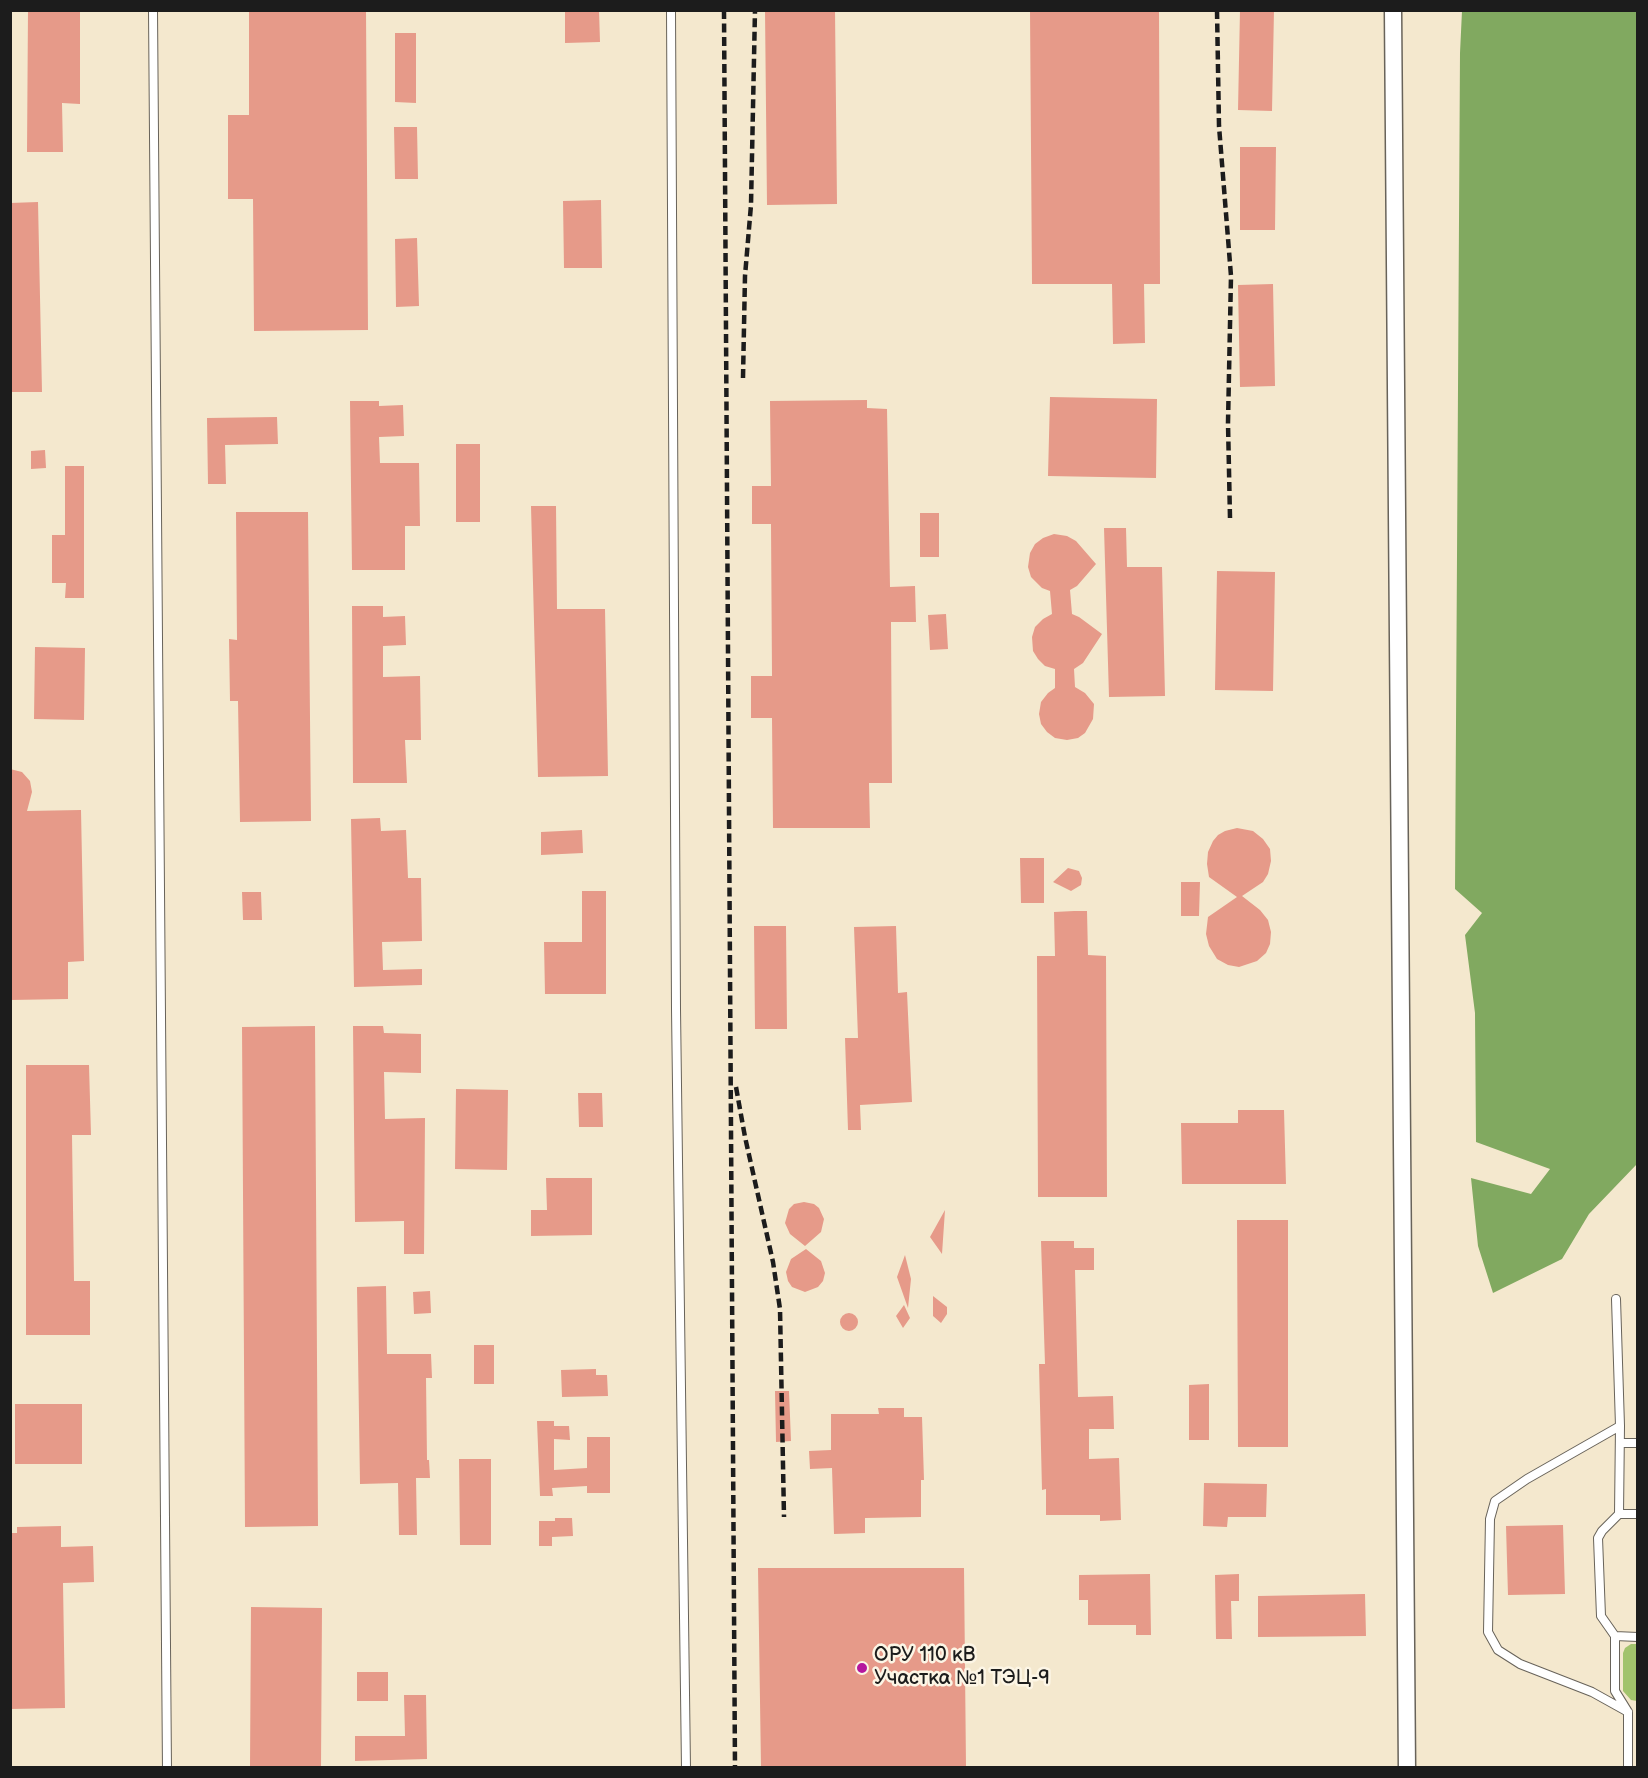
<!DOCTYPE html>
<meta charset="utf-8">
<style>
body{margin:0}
#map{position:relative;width:1648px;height:1778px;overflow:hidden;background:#f4e8ce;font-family:"Balsamiq Sans",sans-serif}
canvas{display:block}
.frame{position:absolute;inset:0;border:12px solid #1c1c1c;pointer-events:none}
</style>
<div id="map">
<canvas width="1648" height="1778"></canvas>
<div class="frame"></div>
</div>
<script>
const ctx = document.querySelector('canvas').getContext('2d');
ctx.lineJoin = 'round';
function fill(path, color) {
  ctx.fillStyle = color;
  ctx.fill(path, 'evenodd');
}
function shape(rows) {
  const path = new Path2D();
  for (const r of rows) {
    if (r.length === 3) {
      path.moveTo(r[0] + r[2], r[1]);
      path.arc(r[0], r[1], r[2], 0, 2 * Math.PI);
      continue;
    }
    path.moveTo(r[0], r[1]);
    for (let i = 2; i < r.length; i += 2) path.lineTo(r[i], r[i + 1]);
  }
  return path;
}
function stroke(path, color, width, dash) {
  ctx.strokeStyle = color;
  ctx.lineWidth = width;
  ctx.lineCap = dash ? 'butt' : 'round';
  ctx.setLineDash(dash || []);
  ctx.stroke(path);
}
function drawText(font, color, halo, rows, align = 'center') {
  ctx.font = font + ' "Balsamiq Sans",sans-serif';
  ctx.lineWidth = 5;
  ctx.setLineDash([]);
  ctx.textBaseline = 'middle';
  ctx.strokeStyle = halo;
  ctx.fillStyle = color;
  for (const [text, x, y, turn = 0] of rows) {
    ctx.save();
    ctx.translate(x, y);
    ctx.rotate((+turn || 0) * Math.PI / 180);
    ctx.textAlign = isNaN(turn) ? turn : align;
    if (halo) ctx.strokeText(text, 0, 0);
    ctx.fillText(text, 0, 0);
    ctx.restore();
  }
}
const green = shape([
 [1631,1644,1637,1644,1637,1768,1637,1701,1631,1700,1623,1691,1623,1653,1625,1648]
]);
const forest = shape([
 [1462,11,1638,11,1637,1164,1589,1214,1562,1259,1493,1293,1478,1246,1471,1178,1531,1194,1550,1169,1476,1142,1475,1013,1465,935,1482,913,1455,889,1460,53]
]);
const building = shape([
 [28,10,80,10,80,104,62,103,63,152,27,152],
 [249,10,366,10,368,330,254,331,253,199,228,199,228,115,249,115],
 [565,10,599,10,600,42,565,43],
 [765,10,835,10,837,204,767,205],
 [1030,10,1159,10,1160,284,1144,284,1145,343,1113,344,1112,284,1032,284],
 [1240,10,1274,10,1272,111,1238,110],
 [395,33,416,33,416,103,395,102],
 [394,127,417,127,418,179,395,179],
 [1240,147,1276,147,1275,230,1240,230],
 [601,200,602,268,564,268,563,201],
 [38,202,42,392,11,392,10,203],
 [417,238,419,306,396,307,395,239],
 [1273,284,1275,386,1240,387,1238,285],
 [1050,397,1157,399,1156,478,1048,476],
 [867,400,867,408,887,409,890,587,915,586,916,622,891,622,892,783,869,783,870,828,773,828,772,718,751,718,751,676,772,676,771,524,752,524,752,486,771,486,770,401],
 [350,401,379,401,379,406,403,405,404,436,379,437,380,463,419,463,420,526,405,526,405,570,352,570],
 [277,417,278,444,225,445,226,484,208,484,207,418],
 [456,444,480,444,480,522,456,522],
 [45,450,46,468,31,469,31,451],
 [65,466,84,466,84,598,65,598,66,583,52,583,52,535,65,535],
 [531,506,556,506,557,609,605,609,608,776,538,777],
 [236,512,308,512,311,821,240,822,238,701,230,701,229,639,237,640],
 [920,513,939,513,939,557,920,557],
 [1104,528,1126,528,1127,567,1162,567,1165,696,1109,697],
 [1054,534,1067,536,1076,541,1096,564,1077,586,1070,590,1072,614,1079,617,1102,634,1083,663,1074,669,1075,687,1085,693,1094,704,1093,719,1085,733,1078,738,1067,740,1055,738,1047,732,1041,724,1039,714,1041,702,1048,693,1055,688,1055,669,1045,666,1038,659,1033,651,1032,637,1035,627,1043,619,1052,614,1050,591,1042,588,1031,577,1028,567,1030,553,1035,544,1043,538],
 [1217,571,1275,572,1273,691,1215,690],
 [352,606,383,606,383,617,405,616,406,645,383,646,383,677,420,676,421,740,405,740,407,783,353,783],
 [946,614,948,649,930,650,928,615],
 [35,647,85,648,84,720,34,719],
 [10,769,22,772,30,781,32,792,27,811,81,810,84,961,68,962,68,999,10,1000],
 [380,818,381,831,406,830,408,878,421,878,422,941,382,942,383,970,422,969,422,985,354,987,351,819],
 [1237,828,1253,831,1263,839,1270,849,1271,861,1268,874,1263,882,1242,896,1260,910,1268,920,1271,932,1270,944,1266,953,1257,961,1239,967,1228,965,1217,959,1209,946,1206,934,1208,917,1237,897,1209,877,1207,864,1208,852,1213,841,1218,835,1225,831],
 [582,830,583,853,541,855,541,832],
 [1020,858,1044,858,1044,903,1021,903],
 [1068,868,1079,871,1082,878,1081,885,1071,891,1053,882],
 [1181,882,1200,882,1199,916,1181,916],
 [582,891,606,891,606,994,545,994,544,942,582,942],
 [242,892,261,892,262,920,243,920],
 [1074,911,1087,911,1088,955,1106,956,1107,1197,1038,1197,1037,956,1055,956,1054,912],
 [754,926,786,926,787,1029,755,1029],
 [896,926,898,993,907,992,912,1102,860,1105,861,1130,848,1130,845,1038,858,1038,854,927],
 [315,1026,318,1526,245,1527,242,1027],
 [353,1026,383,1026,384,1033,421,1034,421,1073,384,1072,385,1119,425,1118,424,1254,404,1254,404,1221,355,1222],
 [26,1065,89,1065,91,1135,72,1135,74,1281,90,1281,90,1335,26,1335],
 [456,1089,508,1090,507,1170,455,1169],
 [578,1093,602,1093,603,1127,579,1127],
 [1238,1110,1284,1110,1286,1184,1182,1184,1181,1123,1238,1123],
 [546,1178,592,1178,592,1235,531,1236,531,1210,547,1210],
 [804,1202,814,1204,819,1208,824,1219,821,1232,805,1246,790,1234,785,1223,789,1209,794,1204],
 [945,1210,942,1254,930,1237],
 [1237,1220,1288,1220,1288,1447,1238,1447],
 [1041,1241,1074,1241,1074,1248,1094,1248,1094,1270,1075,1270,1078,1397,1113,1396,1114,1429,1089,1429,1089,1459,1119,1458,1121,1520,1100,1521,1100,1515,1046,1515,1046,1489,1042,1490,1039,1364,1045,1364],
 [806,1249,821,1261,825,1273,823,1281,818,1287,805,1292,792,1287,788,1281,786,1272,791,1259],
 [905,1255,911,1279,908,1308,897,1277],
 [386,1286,387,1354,431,1354,432,1378,426,1378,427,1460,429,1460,430,1478,416,1478,417,1535,399,1535,398,1483,360,1484,357,1287],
 [430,1291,431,1313,414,1314,413,1292],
 [933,1296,947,1307,947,1314,941,1323,933,1316],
 [904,1305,910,1318,903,1328,896,1316],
 [849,1322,9],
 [474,1345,494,1345,494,1384,474,1384],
 [596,1369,596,1375,607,1375,608,1396,562,1397,561,1370],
 [1209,1384,1209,1440,1189,1440,1189,1385],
 [775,1391,789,1391,791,1441,776,1442],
 [15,1404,82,1404,82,1464,15,1464],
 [878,1408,904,1408,904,1417,922,1417,924,1480,921,1480,921,1517,865,1518,865,1533,834,1534,832,1468,810,1469,809,1451,831,1450,831,1414,879,1414],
 [537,1421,554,1421,554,1426,569,1426,570,1440,554,1439,554,1470,587,1468,587,1437,610,1437,610,1493,587,1493,587,1486,552,1488,553,1496,540,1496],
 [459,1459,491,1459,491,1545,460,1545],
 [1204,1483,1267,1484,1266,1517,1228,1517,1227,1527,1203,1526],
 [555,1518,572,1518,573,1536,552,1537,552,1546,539,1546,539,1521,555,1521],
 [1563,1525,1565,1594,1508,1595,1506,1526],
 [61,1526,61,1547,93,1546,94,1582,63,1583,65,1708,10,1709,10,1533,17,1533,17,1527],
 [758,1568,964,1568,966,1767,761,1767],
 [1150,1574,1151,1635,1136,1635,1136,1625,1088,1625,1088,1600,1079,1600,1079,1575],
 [1239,1574,1239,1601,1231,1601,1232,1639,1216,1639,1215,1575],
 [1365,1594,1366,1636,1258,1637,1258,1596],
 [251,1607,322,1608,321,1767,250,1767],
 [357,1672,388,1672,388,1701,357,1701],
 [404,1695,426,1695,427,1759,355,1761,355,1736,405,1736]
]);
const lane = shape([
 [153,10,167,1768],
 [671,10,676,1009,686,1768],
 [1616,1299,1620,1426,1527,1479,1495,1501,1490,1519,1488,1632,1498,1650,1520,1664,1592,1692,1628,1712],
 [1620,1443,1638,1443],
 [1619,1514,1620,1426],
 [1615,1636,1638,1637],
 [1628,1768,1628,1712,1615,1691,1615,1636,1601,1616,1598,1538,1602,1531,1619,1514,1638,1514]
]);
const street = shape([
 [1393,10,1407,1768]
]);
const rail = shape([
 [724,10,735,1768],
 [1217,10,1219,126,1231,276,1228,423,1230,518],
 [743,378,745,276,751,205,755,10],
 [736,1087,745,1137,773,1262,780,1309,784,1517]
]);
const markers = [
 [862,1668,6,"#b5179e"]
];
const poiNames = [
 ["ОРУ 110 кВ",874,1656],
 ["Участка №1 ТЭЦ-9",874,1679]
];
fill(green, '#a2c36c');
fill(forest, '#81a960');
fill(building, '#e69a89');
stroke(lane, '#68635a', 10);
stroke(street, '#68635a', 19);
stroke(lane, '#fff', 8);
stroke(street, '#fff', 16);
stroke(rail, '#1c1c1c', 4.5, [9, 4.5]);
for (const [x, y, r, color] of markers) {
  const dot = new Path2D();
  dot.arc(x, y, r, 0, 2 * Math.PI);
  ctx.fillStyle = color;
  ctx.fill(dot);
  stroke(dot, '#fcf5e5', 2);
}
drawText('20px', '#1c1c1c', '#fcf5e5', poiNames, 'left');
</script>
